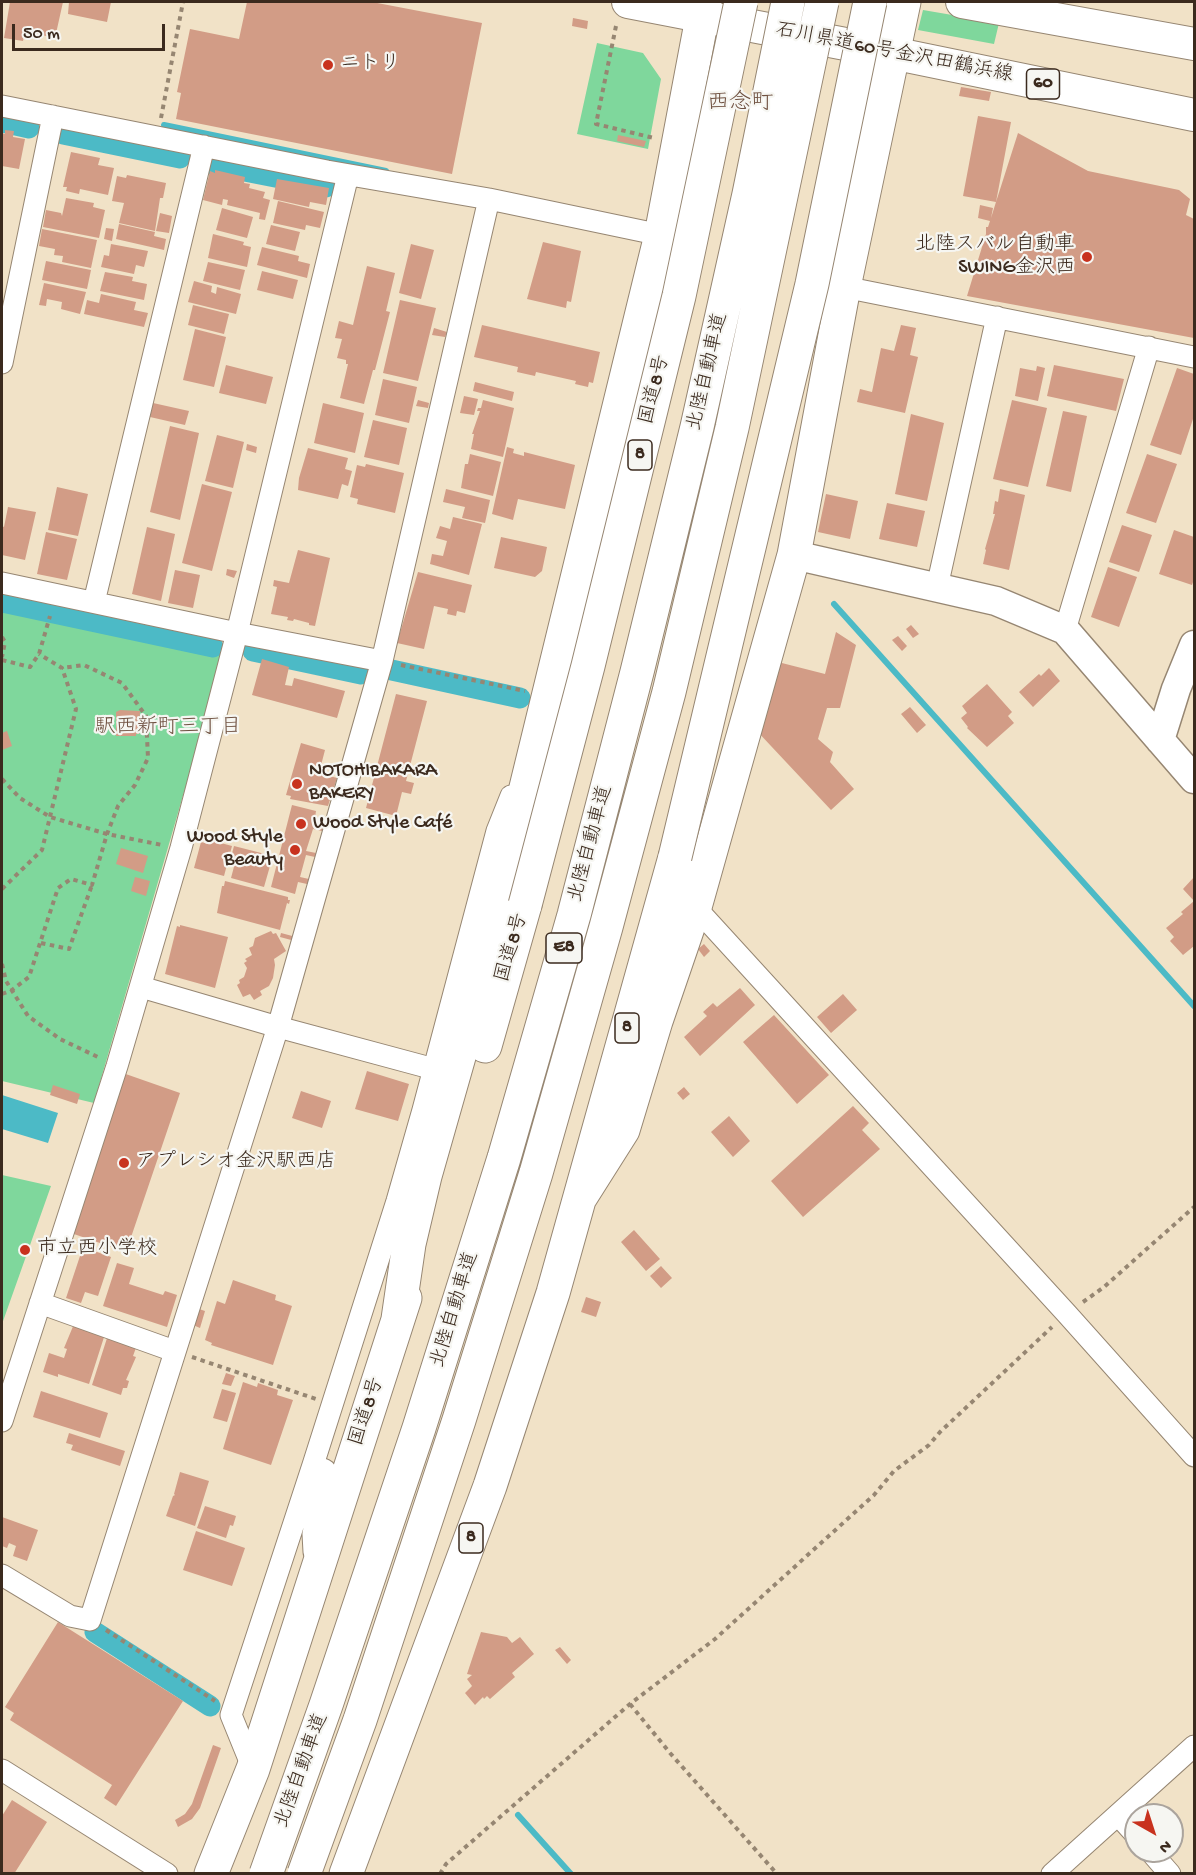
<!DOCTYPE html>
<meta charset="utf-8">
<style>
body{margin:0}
#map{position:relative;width:1196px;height:1875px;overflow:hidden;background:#f1e2c7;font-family:"Gochi Hand",sans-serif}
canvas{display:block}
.frame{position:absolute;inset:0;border:3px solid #3b2a1e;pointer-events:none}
.north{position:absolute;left:1124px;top:1803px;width:60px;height:60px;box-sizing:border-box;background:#f6f6f2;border:2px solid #aba49d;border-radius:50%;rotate:141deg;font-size:16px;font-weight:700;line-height:24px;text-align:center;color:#3b2a1e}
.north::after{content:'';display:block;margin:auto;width:21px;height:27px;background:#c8321e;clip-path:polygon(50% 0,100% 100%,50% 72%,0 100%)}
.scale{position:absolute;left:12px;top:24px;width:153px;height:27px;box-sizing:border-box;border:3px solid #3b2a1e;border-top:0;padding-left:8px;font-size:18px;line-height:21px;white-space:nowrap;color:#3b2a1e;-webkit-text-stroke:4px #f6f6f2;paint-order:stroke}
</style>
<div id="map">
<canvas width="1196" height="1875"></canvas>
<div class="frame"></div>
<div class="north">N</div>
<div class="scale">50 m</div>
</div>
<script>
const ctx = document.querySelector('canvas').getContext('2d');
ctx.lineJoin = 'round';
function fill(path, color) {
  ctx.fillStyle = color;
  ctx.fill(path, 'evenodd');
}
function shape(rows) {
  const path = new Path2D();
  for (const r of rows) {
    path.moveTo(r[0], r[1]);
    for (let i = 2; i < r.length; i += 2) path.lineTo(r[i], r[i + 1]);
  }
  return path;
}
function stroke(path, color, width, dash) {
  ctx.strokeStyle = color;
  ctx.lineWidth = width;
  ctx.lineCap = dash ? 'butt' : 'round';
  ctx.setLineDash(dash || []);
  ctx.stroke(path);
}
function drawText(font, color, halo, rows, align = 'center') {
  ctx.font = font + ' "Gochi Hand","Klee One",sans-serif';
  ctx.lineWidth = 4.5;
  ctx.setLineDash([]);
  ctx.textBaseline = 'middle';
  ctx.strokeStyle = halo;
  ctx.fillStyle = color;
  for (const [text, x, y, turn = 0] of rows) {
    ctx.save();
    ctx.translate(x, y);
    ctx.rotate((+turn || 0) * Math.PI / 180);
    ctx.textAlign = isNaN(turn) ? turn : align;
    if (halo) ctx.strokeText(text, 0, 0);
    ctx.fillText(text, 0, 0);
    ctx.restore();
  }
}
const green = shape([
 [923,10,999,23,994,44,918,30],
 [597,43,643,53,661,79,648,149,577,134],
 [2,607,224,654,94,1103,2,1081],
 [2,1175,51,1186,2,1324]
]);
const water = shape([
 [2,1095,58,1113,48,1143,2,1129]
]);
const stream = shape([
 [164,125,386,171],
 [834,604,1194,1006],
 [518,1815,571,1874]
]);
const canal = shape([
 [2,122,29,128],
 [63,134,180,158],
 [214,165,326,187],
 [2,602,213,647],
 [253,651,361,674],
 [387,669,520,698],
 [95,1632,210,1706]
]);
const building = shape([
 [10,2,63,2,55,38,25,31,23,41,4,38],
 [69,2,111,2,107,22,68,14],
 [247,2,372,2,482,23,452,174,176,119,181,93,177,92,190,29,239,39],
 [573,18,588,21,587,29,572,26],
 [961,87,991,92,989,101,959,96],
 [978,116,1011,122,996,202,1018,133,1088,171,1179,190,1190,199,1186,215,1194,219,1194,338,967,296,986,234,986,227,988,227,990,221,978,218,980,205,993,208,991,218,996,202,963,196],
 [5,130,14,131,13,137,25,139,19,169,2,166,2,133,5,134],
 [618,135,646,141,644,147,617,141],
 [71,152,100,158,98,165,114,168,108,195,80,189,79,194,66,191,67,187,63,187],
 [215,170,245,177,244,183,250,184,249,188,265,192,263,198,270,200,265,220,259,219,260,213,227,205,228,200,223,199,222,205,203,200,210,171,215,173],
 [127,175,166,183,163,198,160,198,155,231,119,223,124,203,112,201,117,176,126,178],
 [277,179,329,188,326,205,310,202,309,207,273,199],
 [66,198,94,203,93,207,105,210,99,238,43,227,46,210,61,213,62,216],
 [278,201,324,212,320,228,306,225,305,230,273,223],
 [222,208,253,217,247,238,216,230],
 [160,213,172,216,169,233,156,231],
 [119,224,155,232,154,236,166,239,164,250,116,239],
 [271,225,300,232,295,251,266,244],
 [106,228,114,229,112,241,104,239],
 [42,229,97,240,91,268,62,262,63,256,54,255,55,249,39,246],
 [213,234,244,242,243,245,251,247,247,267,208,258],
 [543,242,581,251,571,302,567,301,566,308,527,299],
 [111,244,148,251,144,267,136,265,134,274,101,267,104,255,109,256],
 [411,244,434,250,421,299,399,293],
 [262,247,299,256,298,261,310,264,307,278,257,265],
 [46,261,91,270,87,289,42,280],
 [208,262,245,270,240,290,203,281],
 [367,266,395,273,386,311,390,312,375,370,373,370,364,404,340,398,348,364,346,364,346,360,337,358,342,339,335,338,339,321,353,325],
 [262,271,298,280,293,299,257,290],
 [105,272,133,277,132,281,147,284,144,300,100,291],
 [194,281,212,286,211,292,216,294,217,287,241,294,236,314,188,302],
 [44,283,86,292,80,314,61,309,62,302,47,299,46,306,39,305],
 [101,294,136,302,134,310,148,313,144,327,84,314,87,300,99,303],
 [400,300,436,308,418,381,383,373],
 [193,305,229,314,224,334,188,325],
 [482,325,600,352,593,383,589,382,588,387,575,384,576,381,536,372,535,376,517,372,518,367,474,357],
 [901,325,916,328,910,355,918,357,905,413,857,402,860,389,872,392,881,348,894,351],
 [434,328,447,332,445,337,432,335],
 [195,329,226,337,214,387,183,380],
 [226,365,273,377,266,404,219,393],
 [1054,365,1124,379,1116,411,1047,396],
 [1037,366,1045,368,1038,401,1015,396,1020,368,1036,371],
 [1177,368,1194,374,1194,416,1181,455,1150,445],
 [383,379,417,387,409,423,375,415],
 [475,382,514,392,512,401,473,391],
 [464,396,478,399,474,415,460,413],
 [418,400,429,403,428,408,416,406],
 [483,400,514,408,503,457,471,449,474,434,472,434,480,411,477,411,478,408,481,408],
 [1012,400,1047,408,1028,487,993,479],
 [153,403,189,411,185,425,150,417],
 [323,403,364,413,355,453,314,443],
 [1063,411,1087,416,1071,492,1046,486],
 [911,414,944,423,927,501,895,494],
 [373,420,407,428,399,465,364,457],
 [170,426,199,433,180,520,150,512],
 [217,435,244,442,233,488,205,481],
 [247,444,257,447,256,453,246,450],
 [507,447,514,449,513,453,524,456,524,452,575,465,565,509,518,499,513,520,492,514],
 [308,448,348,458,345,469,352,471,348,486,342,484,338,499,298,490,299,478],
 [470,454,501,462,493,496,461,488,465,464,468,464],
 [1147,454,1177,464,1156,523,1126,513],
 [366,464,404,473,395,513,357,504,358,499,350,497,357,465,365,467],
 [202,484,232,492,212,571,182,563],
 [57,487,88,494,78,536,48,530],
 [446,489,490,500,485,523,462,518,465,507,443,502],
 [1000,489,1025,495,1009,570,983,564,986,550,985,549,995,514,993,514,995,501,998,502],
 [826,494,858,501,850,539,818,532],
 [887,503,925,511,917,547,879,539],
 [8,507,36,512,25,560,2,555,3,543,2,543,2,526,4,527],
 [453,517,482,524,469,575,430,564,432,554,443,556,447,541,436,538,440,526,450,529],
 [1122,525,1152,535,1139,572,1109,562],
 [147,527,175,534,161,601,132,594],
 [1174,530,1194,537,1194,579,1192,585,1159,574],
 [46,532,77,539,67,580,37,574],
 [501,537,547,547,542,571,535,577,494,568],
 [298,550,330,558,315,626,309,625,309,623,294,619,293,621,287,620,288,617,271,614,277,587,273,586,274,580,289,583],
 [1108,567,1137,577,1119,627,1091,617],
 [227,569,237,571,234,578,226,575],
 [175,570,200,575,193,608,168,603],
 [418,572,472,585,465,613,457,611,456,616,447,614,448,609,434,606,424,649,397,643],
 [911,625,919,634,913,638,906,629],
 [836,632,856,645,840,708,827,708,818,739,833,752,830,762,854,789,831,810,756,730,774,661,825,674],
 [898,636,907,646,902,651,892,640],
 [262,659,289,667,285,685,292,686,294,678,345,691,337,718,252,695],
 [1049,668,1060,681,1033,707,1019,692,1039,674,1041,676],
 [987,684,1012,712,1008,716,1014,723,987,747,967,728,968,727,961,718,967,713,962,706],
 [396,694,427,701,406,781,414,783,411,794,402,792,396,816,366,808],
 [910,707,926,725,917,733,901,714],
 [120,710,140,711,139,734,136,734,136,736,116,736,116,712],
 [7,731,12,746,2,750,2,733],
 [301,743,325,750,319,773,337,778,328,806,290,799,291,796,286,795],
 [292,805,316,811,314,824,323,826,322,831,313,829,306,851,316,853,315,857,306,855,300,877,309,879,307,884,298,882,295,894,271,887],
 [210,840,232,846,224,876,194,868,201,842,209,844],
 [234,846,269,855,269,859,272,859,264,887,231,878,235,863,230,861],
 [121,848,148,856,143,873,116,864],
 [135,877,150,881,146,896,131,891],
 [1194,877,1194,946,1183,955,1170,941,1174,937,1166,928,1183,914,1181,912,1194,901,1183,889],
 [225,881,288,897,288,900,290,900,289,904,287,903,280,930,217,913,222,886,224,886],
 [180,925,228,937,215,988,165,974,177,926,180,927],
 [271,931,273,934,276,933,286,951,274,959,275,965,273,978,269,986,260,991,262,995,254,1000,250,994,243,997,237,985,240,983,239,980,244,977,247,968,244,963,247,961,245,959,252,955,249,948,253,946,255,938],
 [281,933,296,937,295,941,280,937],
 [704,944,710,951,704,957,698,949],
 [740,988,755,1005,700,1056,684,1037,707,1016,703,1012,713,1003,717,1007],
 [843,994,857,1010,831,1033,817,1017],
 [774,1015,829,1075,797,1104,743,1042],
 [367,1071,409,1084,398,1121,355,1109],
 [120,1072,180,1093,126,1252,71,1233],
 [53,1085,80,1094,77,1104,50,1095],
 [684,1087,690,1094,683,1100,677,1093],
 [301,1091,331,1101,322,1128,292,1118],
 [853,1106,869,1123,862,1130,880,1149,803,1217,771,1181],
 [729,1116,750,1141,733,1157,711,1132],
 [634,1230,660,1259,646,1271,621,1242],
 [83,1247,111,1257,98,1296,85,1292,81,1303,66,1298],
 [117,1263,134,1268,129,1284,163,1295,165,1291,177,1295,167,1327,103,1306],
 [661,1266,672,1278,661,1288,650,1276],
 [233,1280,276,1295,275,1300,292,1306,273,1365,211,1345,212,1343,205,1340,217,1301,225,1304],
 [586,1297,601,1302,596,1317,581,1312],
 [199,1309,205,1311,200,1328,193,1325],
 [74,1324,105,1334,89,1384,58,1374,58,1377,43,1372,49,1353,64,1358,67,1349,64,1348],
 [108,1335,137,1345,133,1356,136,1357,126,1380,129,1381,127,1388,123,1388,121,1395,92,1385],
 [226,1373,235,1376,231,1386,222,1384],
 [243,1382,257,1387,258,1383,278,1390,277,1395,293,1400,271,1465,223,1449],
 [222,1389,236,1393,227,1422,213,1418],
 [41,1391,108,1413,100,1438,33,1417],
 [69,1433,125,1451,120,1466,71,1450,73,1445,66,1443],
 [180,1472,209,1481,195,1526,166,1516,173,1496,175,1495,174,1494],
 [205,1506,236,1516,233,1526,230,1525,226,1538,197,1528],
 [2,1517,38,1530,27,1561,13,1556,16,1546,9,1543,7,1548,2,1546],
 [196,1531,245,1548,232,1586,183,1570],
 [58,1622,183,1701,116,1806,104,1798,112,1785,10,1720,14,1713,5,1707],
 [481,1632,507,1637,512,1643,520,1637,534,1654,512,1673,515,1677,490,1699,487,1696,484,1699,483,1697,475,1705,465,1693,472,1686,467,1679,472,1675,467,1674],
 [560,1647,571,1660,567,1664,555,1650],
 [213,1745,221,1748,200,1808,192,1819,178,1827,175,1820,185,1814,192,1804],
 [12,1800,47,1822,14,1874,2,1874,2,1816]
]);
const path = shape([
 [616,26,596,124,654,138],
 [161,118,183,2],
 [2,637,5,642,2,657],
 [2,660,30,667,39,654,50,616],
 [401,665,525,691],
 [2,779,20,798,50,817,107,834,162,845],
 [2,889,42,850,76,709,62,668,39,654],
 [41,943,69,949,92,885],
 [2,964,6,981,28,1016,60,1039,100,1058],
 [2,994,12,990,29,977,58,888,71,879,92,885,107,834,118,806,135,785,148,758,146,716,122,683,84,665,62,668],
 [1083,1302,1104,1287,1194,1207],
 [192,1357,316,1399],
 [106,1630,215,1701],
 [630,1704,670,1753,777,1874],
 [440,1874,446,1864,630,1704,715,1639,874,1495,894,1471,929,1445,940,1432,1052,1327]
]);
const street = shape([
 [2,106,327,171,489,199,661,235],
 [844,287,1194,357],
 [2,363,53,116],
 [2,583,237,633,382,661],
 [937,587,997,317],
 [94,602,204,146],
 [1065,630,1149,347],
 [695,907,1067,1314,1194,1456],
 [141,987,278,1027,434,1069],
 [40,1303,174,1351],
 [2,1421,117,1066,181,848,237,633,348,175],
 [314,1552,313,1534,325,1470,316,1466],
 [2,1575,70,1616,90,1620,278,1027,382,661,489,199],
 [253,1769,231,1715,313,1465,397,1201,423,1110,497,831,511,796],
 [2,1770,167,1874],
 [1118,1815,1136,1835],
 [1150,1851,1170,1874],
 [1052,1874,1194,1746]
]);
const secondary = shape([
 [794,555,996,601,1065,630,1194,779],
 [1160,740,1176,689,1194,645]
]);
const primary = shape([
 [628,2,892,53,1194,115],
 [962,2,1194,44]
]);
const highway = shape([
 [485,1046,525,905],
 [580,1198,623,1130,656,1021,695,907,794,555,844,287,904,2],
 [398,1319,409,1244,425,1176,468,1025,661,235,705,2],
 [211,1874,253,1769,405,1298],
 [346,1874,490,1486,553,1293,675,857]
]);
const highwayBridge = shape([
 [675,857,812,284,870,2],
 [525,905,588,666,679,296,741,2],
 [266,1874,326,1705,419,1428,504,1158,574,915,637,672,697,427,749,194,788,2],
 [304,1874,360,1720,459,1420,536,1173,606,927,669,692,732,428,822,2]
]);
const markers = [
 [328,65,6,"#c8321e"],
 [1087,257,6,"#c8321e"],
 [297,784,6,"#c8321e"],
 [301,824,6,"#c8321e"],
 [295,850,6,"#c8321e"],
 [124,1163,6,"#c8321e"],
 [25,1250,6,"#c8321e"]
];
const shields = [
 [1043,84,33],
 [640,455,24],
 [564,948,36],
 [627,1028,24],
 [471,1538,24]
];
const shieldNames = [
 ["60",1043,84],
 ["8",640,455],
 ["E8",564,948],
 ["8",627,1028],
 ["8",471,1538]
];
const streetNames = [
 ["石川県道60号金沢田鶴浜線",894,54,11],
 ["北陸自動車道",709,372,-77],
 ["国道8号",656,390,-76],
 ["北陸自動車道",592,844,-75],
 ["国道8号",513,948,-74],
 ["北陸自動車道",456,1310,-73],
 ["国道8号",368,1412,-72],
 ["北陸自動車道",303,1771,-70]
];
const poiNames = [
 ["ニトリ",340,65],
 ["北陸スバル自動車",1075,246,"right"],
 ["SWING金沢西",1075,269,"right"],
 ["NOTOHIBAKARA",309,772],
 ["BAKERY",309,795],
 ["Wood Style Café",313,824],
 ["Wood Style",283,838,"right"],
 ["Beauty",283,861,"right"],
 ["アプレシオ金沢駅西店",136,1163],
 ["市立西小学校",37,1250]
];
const neighbourhoodNames = [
 ["駅西新町三丁目",168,729]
];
const quarterNames = [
 ["西念町",740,105]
];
fill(green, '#7fd79c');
fill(water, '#4cbac6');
stroke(stream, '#4cbac6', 6);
stroke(canal, '#4cbac6', 21);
fill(building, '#d29c86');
stroke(street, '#968672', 23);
stroke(secondary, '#968672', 31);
stroke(primary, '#968672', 34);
stroke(highway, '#968672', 35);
stroke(path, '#968672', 4, [4.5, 4.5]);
stroke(street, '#fff', 21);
stroke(secondary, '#fff', 28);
stroke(primary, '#fff', 32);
stroke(highway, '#fff', 33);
stroke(highwayBridge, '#968672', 35, []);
stroke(highwayBridge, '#fff', 33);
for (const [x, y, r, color] of markers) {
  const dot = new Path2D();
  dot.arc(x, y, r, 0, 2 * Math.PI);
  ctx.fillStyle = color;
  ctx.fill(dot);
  stroke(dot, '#f6f6f2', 2);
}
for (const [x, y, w] of shields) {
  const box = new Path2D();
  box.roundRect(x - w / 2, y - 15, w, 30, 4.5);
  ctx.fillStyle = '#f6f6f2';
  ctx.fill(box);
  stroke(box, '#3b2a1e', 1.5);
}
drawText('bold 18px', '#3b2a1e', null, shieldNames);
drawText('20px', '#3b2a1e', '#f6f6f2', streetNames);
drawText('20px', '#3b2a1e', '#f6f6f2', poiNames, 'left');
drawText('21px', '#705242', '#f6f6f2', neighbourhoodNames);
drawText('22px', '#705242', '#f6f6f2', quarterNames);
</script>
